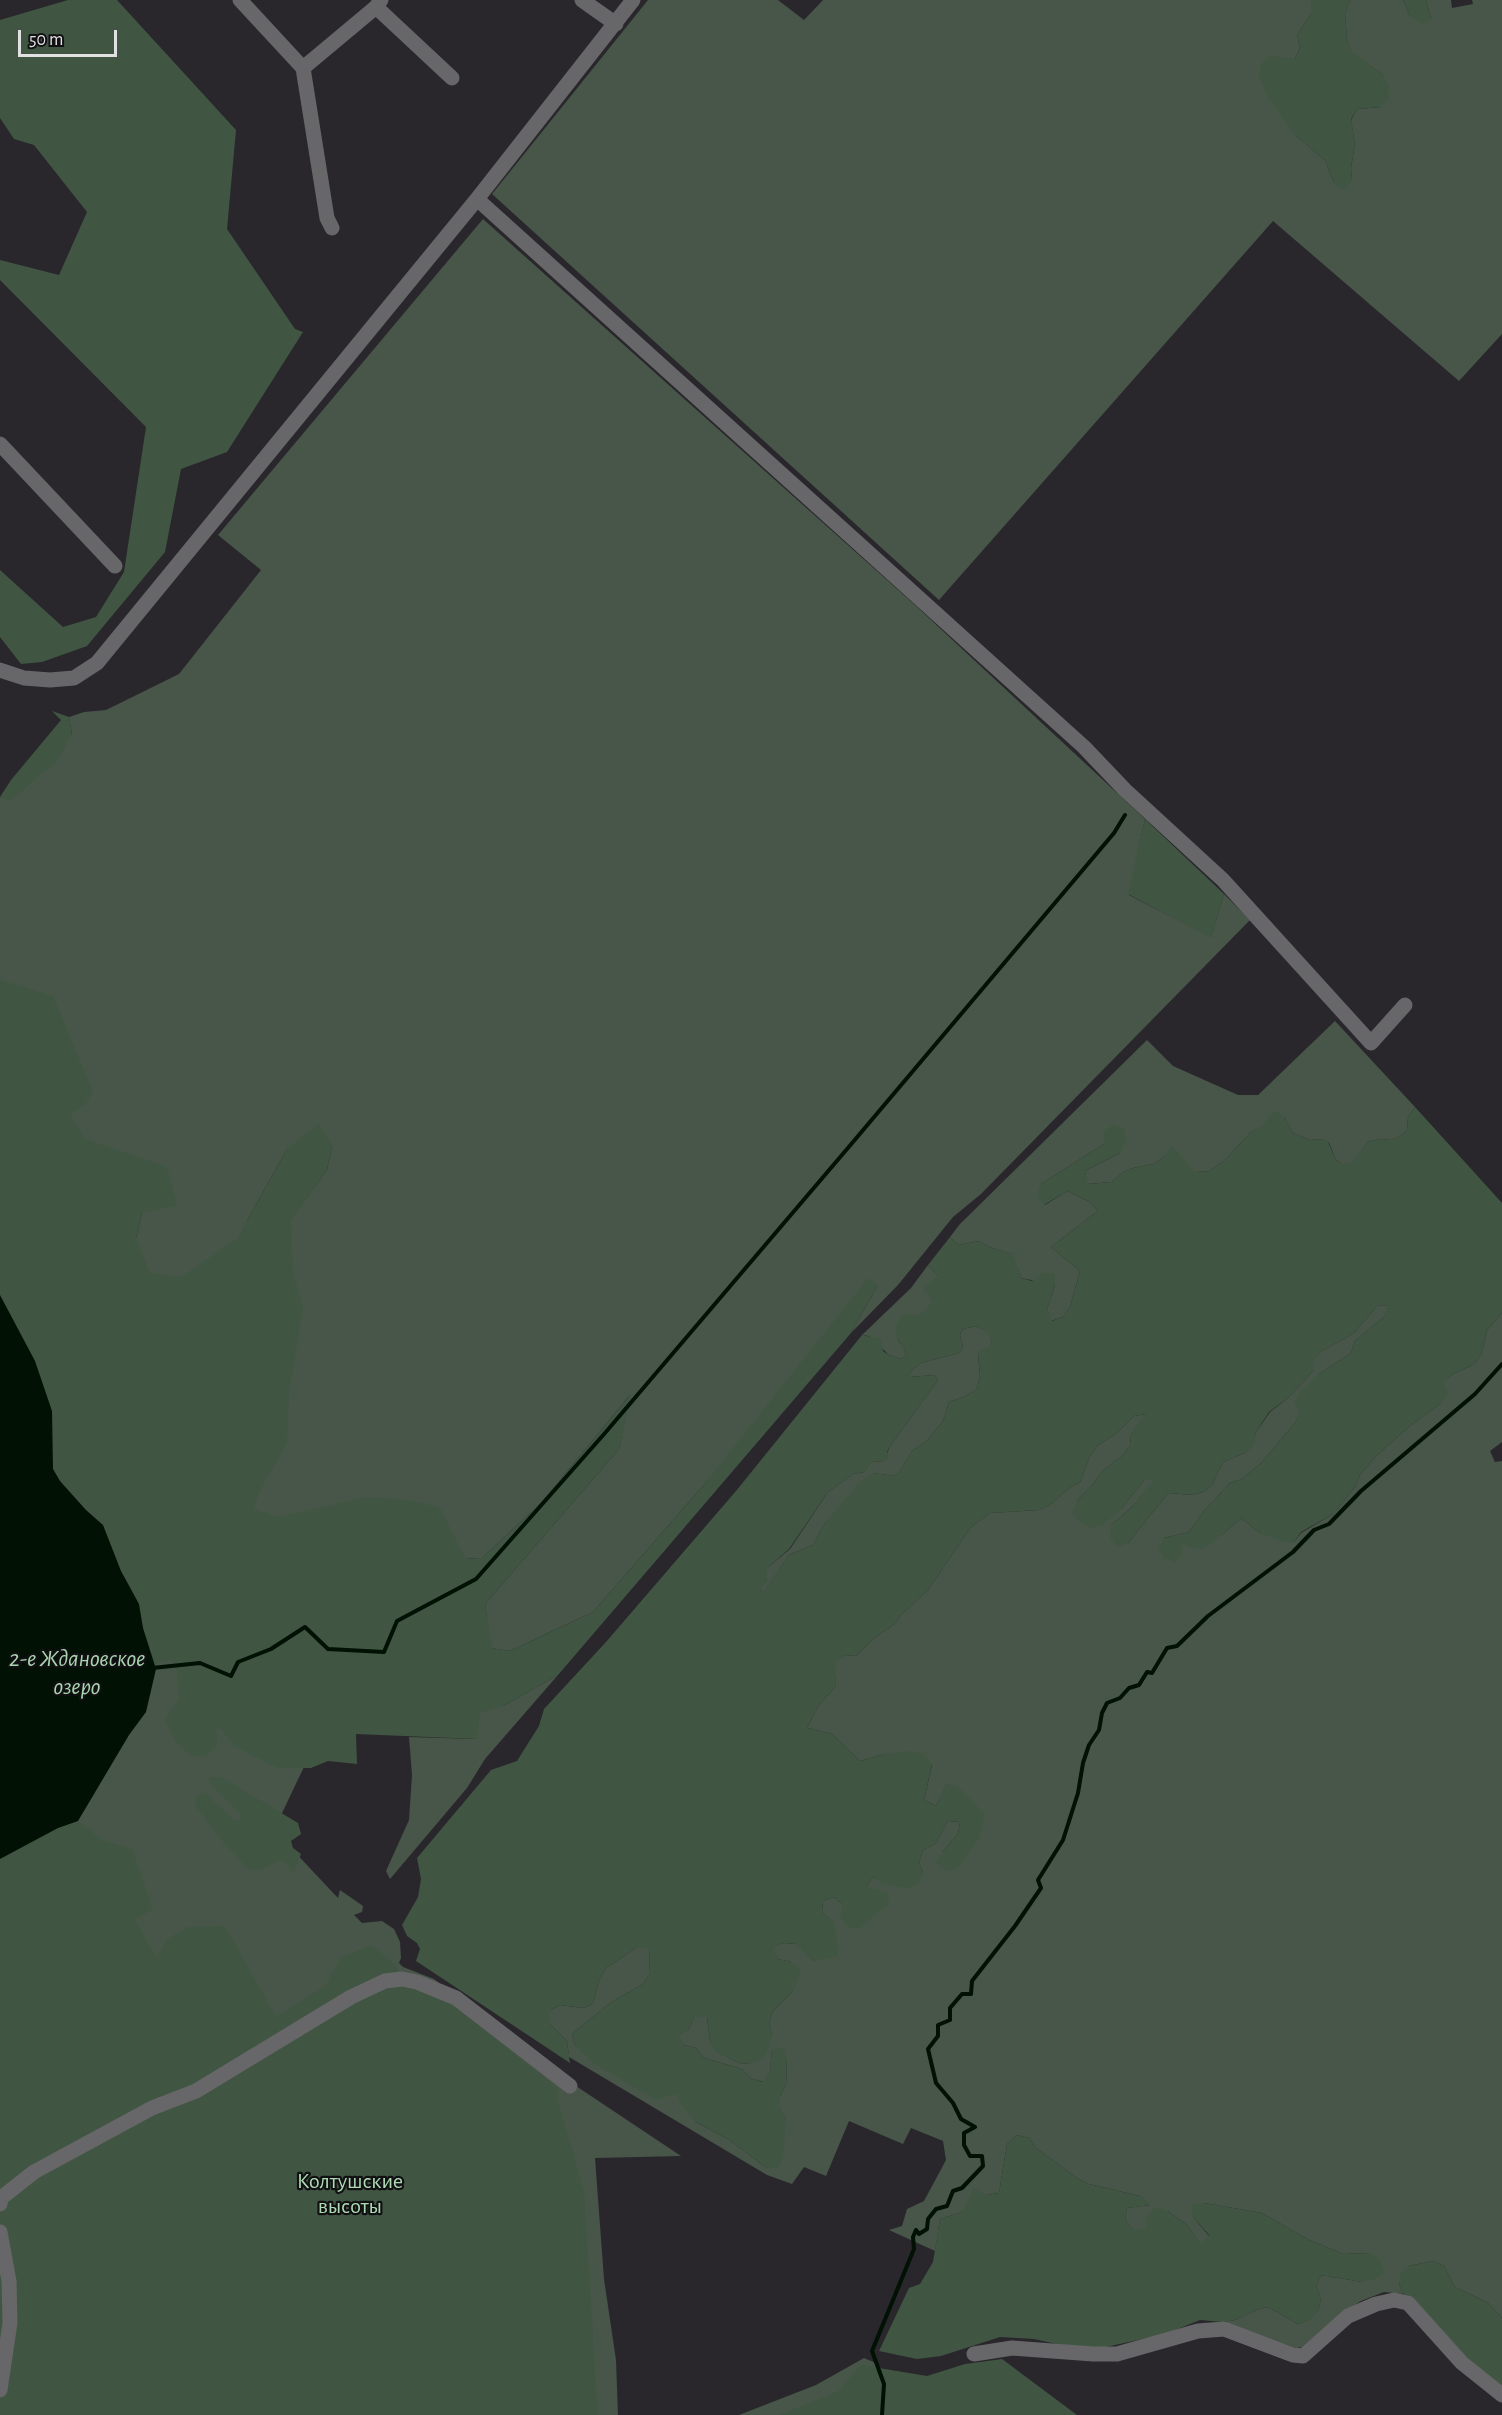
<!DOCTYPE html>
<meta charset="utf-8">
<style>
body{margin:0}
#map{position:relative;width:1502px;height:2415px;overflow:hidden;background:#29272c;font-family:"Alegreya Sans",sans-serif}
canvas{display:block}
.scale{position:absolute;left:18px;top:30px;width:99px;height:27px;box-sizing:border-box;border:3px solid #e1e0e3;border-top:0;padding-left:8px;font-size:18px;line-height:21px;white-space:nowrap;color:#e1e0e3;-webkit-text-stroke:4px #111013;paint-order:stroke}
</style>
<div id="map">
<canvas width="1502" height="2415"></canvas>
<div class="scale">50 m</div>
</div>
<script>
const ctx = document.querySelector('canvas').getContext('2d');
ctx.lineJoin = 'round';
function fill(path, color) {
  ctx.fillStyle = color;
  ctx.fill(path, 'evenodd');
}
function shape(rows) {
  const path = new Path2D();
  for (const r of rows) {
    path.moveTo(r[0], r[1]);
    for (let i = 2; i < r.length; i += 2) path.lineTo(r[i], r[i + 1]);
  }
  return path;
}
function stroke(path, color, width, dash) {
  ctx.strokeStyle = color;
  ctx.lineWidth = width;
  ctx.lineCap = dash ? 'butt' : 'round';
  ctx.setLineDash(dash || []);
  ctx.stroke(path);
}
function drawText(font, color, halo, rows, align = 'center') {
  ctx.font = font + ' "Alegreya Sans",sans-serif';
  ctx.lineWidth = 4.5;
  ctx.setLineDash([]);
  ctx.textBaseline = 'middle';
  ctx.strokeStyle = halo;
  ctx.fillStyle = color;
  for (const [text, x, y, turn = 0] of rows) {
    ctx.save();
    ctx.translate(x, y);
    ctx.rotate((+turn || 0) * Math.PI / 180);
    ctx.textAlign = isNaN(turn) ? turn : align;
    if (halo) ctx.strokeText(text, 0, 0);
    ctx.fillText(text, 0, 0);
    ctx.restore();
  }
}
const green = shape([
 [648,0,778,0,804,20,823,0,1311,0,1311,14,1297,35,1300,47,1295,59,1296,136,1325,160,1334,183,1352,180,1351,168,1355,144,1351,120,1357,109,1381,107,1383,75,1351,52,1347,39,1345,13,1350,0,1403,0,1410,16,1431,19,1426,0,1451,0,1452,8,1473,4,1472,0,1502,0,1502,334,1459,381,1273,221,939,600,492,194],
 [483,219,915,605,1145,819,1129,895,1211,937,1224,894,1250,920,981,1194,953,1217,898,1285,851,1333,878,1285,593,1612,510,1651,491,1648,485,1604,619,1449,630,1395,542,1502,481,1559,467,1558,503,1706,558,1675,485,1759,467,1788,390,1879,386,1871,409,1820,412,1775,409,1737,477,1739,331,1710,274,1830,338,1898,340,1890,363,1906,362,1912,354,1915,362,1923,382,1921,394,1929,400,1942,401,1958,399,1963,403,1967,434,1979,555,2072,681,2156,595,2158,604,2279,616,2360,618,2415,7,2415,0,2166,0,797,10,800,28,785,72,734,69,717,84,712,106,710,179,674,261,570,218,535],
 [86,1139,142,1213,136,1238],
 [332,1145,327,1170,291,1219,247,1221,287,1149],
 [1335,1021,1415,1107,1408,1117,1407,1130,1403,1134,1392,1140,1380,1139,1368,1142,1353,1163,1341,1163,1336,1160,1329,1143,1323,1139,1310,1140,1293,1133,1284,1117,1252,1131,1224,1161,1209,1171,1196,1172,1165,1156,1154,1164,1133,1168,1122,1173,1112,1182,1087,1184,1085,1171,1120,1153,1104,1144,1041,1184,1045,1205,1067,1191,1090,1202,1098,1211,1051,1247,1080,1271,1070,1307,1063,1317,1051,1321,1047,1309,1055,1285,1021,1278,1012,1254,989,1247,979,1241,958,1245,950,1237,960,1224,1147,1040,1173,1066,1238,1095,1258,1095],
 [928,1265,938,1276,934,1302,897,1339,905,1349,906,1355,901,1359,889,1355,869,1336,862,1335,911,1288],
 [1389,1305,1384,1317,1355,1341,1351,1353,1319,1374,1295,1423,1261,1463,1242,1479,1230,1483,1204,1511,1189,1532,1164,1538,1179,1542,1222,1535,1241,1518,1260,1533,1294,1542,1301,1533,1333,1514,1356,1486,1360,1475,1375,1457,1411,1425,1441,1403,1443,1383,1451,1375,1474,1364,1481,1355,1487,1330,1502,1313,1502,1442,1490,1451,1495,1462,1502,1461,1502,2318,1488,2303,1455,2287,1444,2266,1433,2261,1409,2266,1399,2284,1403,2294,1384,2292,1361,2301,1340,2314,1302,2347,1296,2348,1223,2322,1235,2320,1256,2310,1268,2307,1298,2324,1310,2319,1318,2310,1321,2299,1316,2286,1321,2275,1362,2282,1369,2253,1343,2254,1307,2239,1262,2213,1204,2203,1193,2217,1209,2236,1202,2246,1187,2225,1168,2211,1146,2229,1133,2229,1125,2220,1127,2208,1150,2205,1140,2196,1089,2184,1078,2179,1036,2148,1029,2138,1017,2135,1007,2144,999,2193,986,2195,962,2212,940,2219,935,2251,889,2230,902,2226,907,2209,924,2201,946,2160,943,2141,911,2128,903,2144,849,2121,826,2176,804,2167,792,2184,767,2175,569,2057,567,2041,549,2023,549,2011,560,2005,583,2008,593,2004,599,1980,606,1968,636,1948,649,1948,650,1974,643,1984,610,2003,572,2034,575,2046,677,2092,696,2122,728,2139,767,2168,786,2120,780,2109,780,2096,786,2085,787,2060,772,2049,770,2072,763,2082,750,2078,742,2069,704,2058,696,2048,684,2045,678,2035,689,2029,694,2017,707,2017,710,2041,716,2051,739,2063,750,2064,772,2035,769,2022,773,2011,793,1991,791,1962,778,1959,772,1947,784,1943,797,1944,814,1961,832,1920,822,1912,823,1901,834,1897,843,1905,866,1887,873,1877,923,1873,919,1862,923,1850,935,1844,948,1821,960,1822,958,1834,942,1852,979,1838,947,1784,936,1806,924,1800,932,1765,885,1754,860,1761,832,1734,807,1728,819,1705,836,1686,834,1662,845,1655,856,1656,874,1638,895,1624,901,1615,928,1590,971,1527,990,1513,1039,1510,1050,1505,1069,1488,1080,1482,1090,1456,1097,1446,1118,1432,1134,1416,1147,1414,1131,1434,1130,1446,1122,1456,1102,1471,1095,1482,1077,1501,1121,1509,1144,1480,1155,1480,1131,1508,1111,1525,1128,1543,1168,1493,1193,1495,1203,1492,1212,1485,1223,1462,1245,1453,1253,1445,1256,1432,1270,1412,1289,1397,1313,1371,1313,1359,1322,1351,1354,1333,1377,1306],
 [975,1326,987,1331,992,1341,990,1348,978,1353,980,1376,977,1389,966,1396,949,1402,943,1421,928,1440,912,1451,899,1473,893,1476,874,1473,825,1523,813,1545,789,1555,764,1592,759,1589,767,1580,767,1568,790,1549,828,1492,853,1474,864,1472,871,1462,884,1461,890,1446,938,1380,935,1375,909,1377,911,1371,921,1363,959,1353,963,1347,960,1335,963,1329],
 [864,2358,878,2364,877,2415,739,2415,816,2385]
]);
const forest = shape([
 [68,0,117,0,236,130,227,229,295,329,303,332,227,452,181,469,165,552,87,646,42,662,21,664,0,637,0,570,63,627,96,617,124,572,146,427,0,280,0,260,59,275,87,212,34,145,14,139,0,118,0,20],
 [1311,0,1350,0,1345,13,1347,39,1351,51,1383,75,1389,85,1389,98,1381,107,1357,109,1351,119,1355,144,1351,168,1352,180,1345,190,1334,183,1325,160,1296,136,1268,98,1259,76,1261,64,1270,56,1295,59,1300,47,1297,35,1311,14],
 [1403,0,1426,0,1431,19,1421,24,1410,16],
 [52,711,69,717,72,734,57,761,10,801,0,797,11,780,61,720],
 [1145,819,1224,894,1211,938,1128,894],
 [0,980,53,996,93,1092,85,1105,70,1114,86,1139,167,1167,177,1205,142,1213,136,1238,150,1273,181,1277,237,1239,287,1149,319,1123,332,1145,327,1170,291,1220,293,1272,303,1308,289,1394,287,1443,261,1489,253,1509,278,1517,367,1497,414,1501,440,1508,465,1558,481,1559,542,1502,631,1394,619,1449,485,1604,492,1648,510,1651,593,1612,702,1487,868,1278,878,1285,851,1333,558,1675,503,1706,480,1713,477,1739,356,1734,357,1764,328,1761,311,1768,278,1768,234,1746,222,1730,217,1728,217,1746,205,1757,189,1755,175,1740,165,1720,179,1699,177,1670,170,1660,154,1664,143,1628,139,1604,121,1571,103,1525,86,1510,60,1481,53,1469,52,1411,35,1361,0,1295],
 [1415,1107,1502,1203,1502,1313,1487,1330,1481,1355,1474,1364,1451,1375,1444,1383,1449,1394,1441,1403,1411,1425,1375,1457,1360,1475,1356,1486,1333,1514,1301,1532,1294,1542,1282,1541,1260,1533,1241,1518,1222,1535,1201,1549,1189,1547,1180,1542,1183,1554,1175,1562,1164,1558,1158,1549,1164,1538,1189,1532,1204,1511,1230,1483,1242,1479,1261,1463,1295,1423,1300,1412,1294,1402,1301,1391,1319,1374,1351,1353,1355,1341,1384,1317,1388,1305,1377,1306,1354,1333,1322,1351,1314,1359,1313,1371,1289,1397,1269,1412,1256,1432,1254,1445,1245,1453,1223,1462,1212,1485,1203,1492,1193,1495,1168,1493,1128,1543,1117,1547,1110,1537,1111,1525,1131,1508,1154,1480,1144,1480,1121,1509,1103,1525,1091,1528,1080,1522,1072,1513,1077,1501,1095,1482,1102,1471,1122,1456,1130,1446,1131,1434,1146,1414,1134,1416,1118,1432,1097,1446,1090,1456,1080,1482,1069,1488,1050,1505,1039,1510,990,1513,971,1527,928,1590,901,1615,895,1624,874,1638,856,1656,845,1655,835,1662,836,1686,819,1705,807,1728,832,1734,860,1761,885,1754,911,1751,924,1754,932,1764,924,1800,936,1806,947,1783,959,1787,985,1814,979,1838,958,1868,947,1871,936,1863,942,1852,958,1834,960,1822,948,1821,935,1844,923,1850,919,1862,923,1873,918,1884,907,1888,882,1884,873,1877,866,1887,889,1893,888,1905,860,1928,847,1927,840,1916,843,1905,834,1897,823,1901,822,1912,833,1920,836,1932,838,1956,814,1961,796,1944,784,1943,773,1947,778,1959,791,1962,801,1969,793,1991,773,2011,769,2022,772,2035,769,2048,762,2058,750,2064,739,2063,715,2051,710,2041,707,2017,694,2017,689,2029,679,2035,684,2045,696,2048,704,2058,742,2069,750,2078,762,2082,770,2071,772,2049,784,2048,787,2060,786,2085,780,2096,780,2108,786,2120,783,2156,778,2168,767,2168,728,2139,696,2122,680,2104,677,2093,656,2100,593,2063,575,2046,572,2034,610,2003,643,1984,650,1974,649,1948,636,1948,606,1968,599,1980,593,2004,583,2008,560,2005,549,2011,549,2023,567,2041,570,2063,416,1961,420,1949,417,1943,407,1936,402,1925,418,1897,421,1879,417,1858,491,1770,517,1761,539,1726,544,1709,606,1642,736,1491,862,1335,881,1339,883,1351,889,1355,901,1359,906,1355,905,1349,897,1339,896,1327,901,1315,920,1315,933,1302,923,1288,938,1276,928,1265,950,1237,958,1245,979,1241,989,1247,1013,1254,1021,1278,1032,1281,1041,1273,1055,1273,1055,1285,1047,1309,1052,1321,1063,1317,1070,1307,1080,1271,1051,1247,1098,1211,1090,1202,1067,1191,1044,1205,1036,1196,1041,1184,1104,1144,1104,1132,1113,1124,1124,1129,1126,1142,1120,1153,1085,1171,1088,1184,1112,1182,1122,1173,1133,1168,1154,1164,1165,1156,1172,1146,1196,1172,1209,1171,1224,1161,1252,1131,1263,1125,1274,1110,1284,1117,1293,1133,1310,1140,1323,1139,1328,1142,1336,1160,1341,1163,1352,1163,1368,1142,1380,1139,1392,1140,1403,1134,1407,1130,1408,1117],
 [975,1326,986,1331,992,1341,989,1348,978,1352,980,1376,977,1389,966,1396,949,1402,943,1421,928,1440,912,1451,899,1473,893,1476,874,1473,858,1484,825,1523,813,1545,789,1555,764,1591,760,1590,767,1580,767,1568,789,1549,828,1492,853,1474,864,1472,872,1462,884,1461,889,1458,887,1452,890,1446,938,1380,935,1375,910,1377,911,1371,921,1363,959,1353,963,1347,960,1335,963,1329],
 [209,1777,221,1777,298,1823,301,1834,291,1841,293,1848,301,1854,294,1872,285,1863,279,1861,262,1869,249,1870,224,1843,197,1808,196,1796,202,1793,207,1795,234,1820,240,1820,241,1814,210,1783],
 [78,1821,104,1841,132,1849,153,1909,135,1920,157,1958,166,1940,187,1927,225,1926,276,2017,325,1986,341,1958,371,1945,390,1960,409,1983,449,2002,558,2088,558,2102,584,2191,598,2415,0,2415,0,1859,58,1828],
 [1017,2135,1029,2138,1036,2148,1078,2179,1089,2184,1140,2196,1151,2205,1127,2208,1125,2220,1133,2229,1146,2229,1146,2217,1155,2207,1168,2211,1187,2225,1202,2245,1209,2235,1193,2217,1191,2205,1204,2203,1262,2213,1307,2239,1343,2254,1369,2253,1380,2260,1384,2272,1374,2279,1362,2282,1321,2275,1316,2286,1321,2299,1318,2310,1311,2319,1298,2324,1268,2307,1256,2310,1235,2320,1223,2322,1200,2320,1165,2334,1106,2347,1070,2347,1034,2339,1000,2337,941,2356,917,2359,879,2351,909,2288,920,2284,933,2262,940,2219,962,2212,974,2188,986,2195,999,2193,1007,2144],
 [1433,2261,1444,2266,1455,2287,1488,2303,1502,2318,1502,2390,1477,2369,1409,2296,1403,2294,1399,2284,1401,2273,1409,2266],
 [1002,2359,1077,2415,779,2415,837,2392,861,2365,927,2376,965,2364]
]);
const water = shape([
 [0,1295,35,1361,52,1411,53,1469,60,1481,86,1510,103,1525,121,1571,139,1604,143,1628,156,1669,146,1712,129,1735,78,1821,58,1828,0,1859]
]);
const stream = shape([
 [152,1668,200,1663,231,1676,238,1662,271,1649,305,1627,328,1649,384,1652,397,1621,476,1579,605,1433,853,1142,1114,833,1125,815],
 [882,2415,884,2384,872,2351,914,2249,913,2237,916,2230,919,2234,927,2229,928,2219,936,2209,947,2206,953,2191,962,2188,983,2166,982,2156,970,2156,964,2145,964,2133,975,2127,961,2119,953,2103,936,2083,928,2049,938,2036,938,2025,950,2020,950,2008,962,1994,971,1994,972,1981,1015,1926,1041,1888,1038,1880,1063,1840,1078,1793,1083,1763,1089,1745,1099,1730,1102,1713,1107,1703,1120,1698,1129,1688,1139,1685,1147,1672,1152,1673,1167,1648,1177,1646,1208,1616,1293,1552,1314,1530,1329,1524,1361,1491,1475,1394,1502,1364]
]);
const street = shape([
 [240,0,303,68],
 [582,0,616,24],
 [376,7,452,78],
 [303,68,327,218,332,228],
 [303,68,376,7,381,0],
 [477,199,1084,747,1125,790,1223,880,1371,1043,1405,1005],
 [0,444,115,566],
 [0,670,24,678,50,680,74,678,97,663,477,199,633,0],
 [0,2204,1,2198,34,2172,152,2108,196,2091,351,1997,385,1981,402,1979,417,1982,456,1998,570,2086],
 [0,2232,9,2281,10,2323,0,2390],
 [974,2354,1012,2348,1093,2354,1117,2354,1198,2331,1224,2329,1293,2355,1303,2356,1348,2316,1376,2304,1394,2300,1408,2303,1462,2363,1502,2395]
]);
const parkNames = [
 ["Колтушские",350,2181],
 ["высоты",350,2206]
];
const waterNames = [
 ["2-е Ждановское",77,1659],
 ["озеро",77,1687]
];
fill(green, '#475649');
fill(forest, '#405643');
fill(water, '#011104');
stroke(stream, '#011104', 4);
stroke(street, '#676668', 15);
drawText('22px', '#addab3', '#111013', parkNames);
drawText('italic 24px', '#a8d5ae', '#111013', waterNames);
</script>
